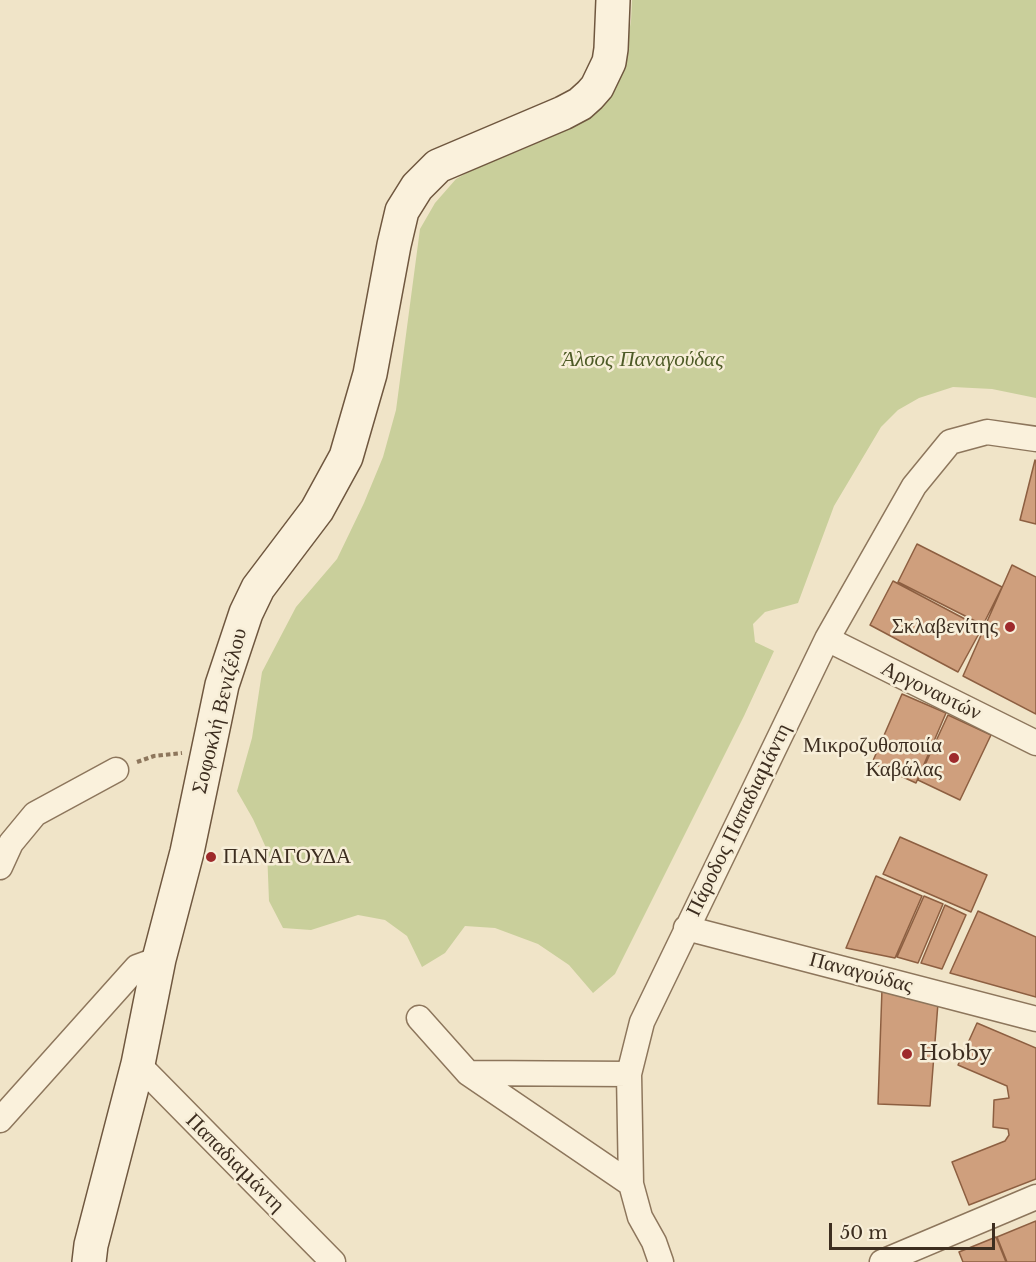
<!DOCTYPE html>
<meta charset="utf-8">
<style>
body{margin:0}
#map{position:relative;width:1036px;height:1262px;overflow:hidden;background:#f0e4c8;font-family:"Libre Baskerville",serif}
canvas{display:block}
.scale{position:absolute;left:829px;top:1223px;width:166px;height:27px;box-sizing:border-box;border:3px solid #3d2e20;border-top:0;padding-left:8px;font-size:18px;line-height:21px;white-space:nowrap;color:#3d2e20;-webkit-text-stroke:4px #f7eed8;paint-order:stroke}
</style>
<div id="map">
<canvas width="1036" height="1262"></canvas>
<div class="scale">50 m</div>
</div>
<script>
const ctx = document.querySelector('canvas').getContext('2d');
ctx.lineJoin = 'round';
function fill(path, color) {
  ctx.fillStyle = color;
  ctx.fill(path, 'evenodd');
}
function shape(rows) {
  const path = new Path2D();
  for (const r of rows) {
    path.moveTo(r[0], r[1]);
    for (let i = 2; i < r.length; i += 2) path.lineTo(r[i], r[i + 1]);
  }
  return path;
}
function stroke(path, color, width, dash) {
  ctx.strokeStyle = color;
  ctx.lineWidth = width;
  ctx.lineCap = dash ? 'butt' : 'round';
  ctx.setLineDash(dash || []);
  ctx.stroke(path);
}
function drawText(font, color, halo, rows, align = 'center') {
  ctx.font = font + ' "Libre Baskerville",serif';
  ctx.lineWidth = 5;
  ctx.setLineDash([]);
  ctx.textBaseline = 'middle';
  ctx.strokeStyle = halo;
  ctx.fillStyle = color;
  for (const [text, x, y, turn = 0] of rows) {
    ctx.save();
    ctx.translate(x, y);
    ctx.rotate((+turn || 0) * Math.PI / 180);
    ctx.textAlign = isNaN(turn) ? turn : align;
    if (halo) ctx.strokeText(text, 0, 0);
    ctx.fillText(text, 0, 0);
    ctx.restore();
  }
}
const green = shape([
 [632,0,1036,0,1036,398,992,389,953,387,919,398,898,410,881,427,834,506,798,603,765,612,753,624,755,642,774,651,744,716,615,974,593,993,569,965,538,944,495,928,465,926,445,953,422,967,407,936,385,920,358,915,311,930,283,928,269,901,267,850,253,819,237,791,252,738,262,672,296,607,337,559,364,503,383,457,396,410,420,229,435,203,456,179,488,161,519,151,562,132,592,116,612,93,623,66,631,21]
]);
const building = shape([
 [1035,460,1036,461,1036,524,1020,520,1035,460],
 [917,544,1002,587,983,625,898,582,917,544],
 [1012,565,1036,577,1036,714,963,676,1012,565],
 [893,581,982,628,958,672,870,625,893,581],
 [902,694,946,713,916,783,872,763,902,694],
 [948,715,991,735,960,800,918,780,948,715],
 [900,837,987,875,971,912,883,874,900,837],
 [876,876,922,896,895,958,846,948,876,876],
 [924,896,943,904,918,963,897,957,924,896],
 [945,905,966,915,942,969,921,963,945,905],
 [978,911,1036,937,1036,997,950,973,978,911],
 [882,989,938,1003,930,1106,878,1104,882,989],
 [977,1023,1036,1048,1036,1179,969,1205,952,1162,1005,1141,1009,1135,1008,1129,993,1127,994,1100,1009,1098,1007,1086,958,1065,977,1023],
 [1036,1221,1036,1262,1007,1262,997,1237,1036,1221],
 [996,1237,1006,1262,963,1262,959,1252,996,1237]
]);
const path = shape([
 [137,762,154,756,182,753]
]);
const street = shape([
 [827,639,1036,743],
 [0,867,11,843,35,814,116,770],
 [686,928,1036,1019],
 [419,1018,468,1073,631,1184],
 [138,1064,333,1262],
 [468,1073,629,1074],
 [0,1120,137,967,159,959],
 [661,1262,654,1242,640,1217,631,1184,629,1074,642,1022,827,639,914,486,950,442,987,432,1036,439],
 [882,1262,1036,1197]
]);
const secondary = shape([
 [89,1262,91,1245,138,1064,159,959,187,852,222,685,246,613,258,588,317,510,346,457,370,374,394,245,402,211,417,187,438,166,563,113,580,104,590,95,597,87,609,62,611,49,613,0]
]);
const markers = [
 [1010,627,6,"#9e2a2b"],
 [954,758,6,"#9e2a2b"],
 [211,857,6,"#9e2a2b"],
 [907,1054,6,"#9e2a2b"]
];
const parkNames = [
 ["Άλσος Παναγούδας",643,360]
];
const poiNames = [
 ["Σκλαβενίτης",998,627],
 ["Μικροζυθοποιία",942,746],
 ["Καβάλας",942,770],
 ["ΠΑΝΑΓΟΥΔΑ",223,857,"left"],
 ["Hobby",919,1054,"left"]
];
const streetNames = [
 ["Αργοναυτών",931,691,26],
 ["Σοφοκλή Βενιζέλου",220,711,-76],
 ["Πάροδος Παπαδιαμάντη",739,820,-64],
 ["Παναγούδας",861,973,15],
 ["Παπαδιαμάντη",235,1163,45]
];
fill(green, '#c9cf9b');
fill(building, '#cf9f7d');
stroke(building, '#8d5f41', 1.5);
stroke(street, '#8d765c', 27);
stroke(secondary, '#6f573f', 36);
stroke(path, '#8d765c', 4, [4.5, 3]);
stroke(street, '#faf1dc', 24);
stroke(secondary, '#faf1dc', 33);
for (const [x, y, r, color] of markers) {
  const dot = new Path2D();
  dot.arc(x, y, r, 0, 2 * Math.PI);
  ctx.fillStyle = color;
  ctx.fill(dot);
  stroke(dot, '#f7eed8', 2);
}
drawText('italic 21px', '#4d5a26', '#f7eed8', parkNames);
drawText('21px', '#3d2e20', '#f7eed8', poiNames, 'right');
drawText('21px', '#3d2e20', '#f7eed8', streetNames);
</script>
